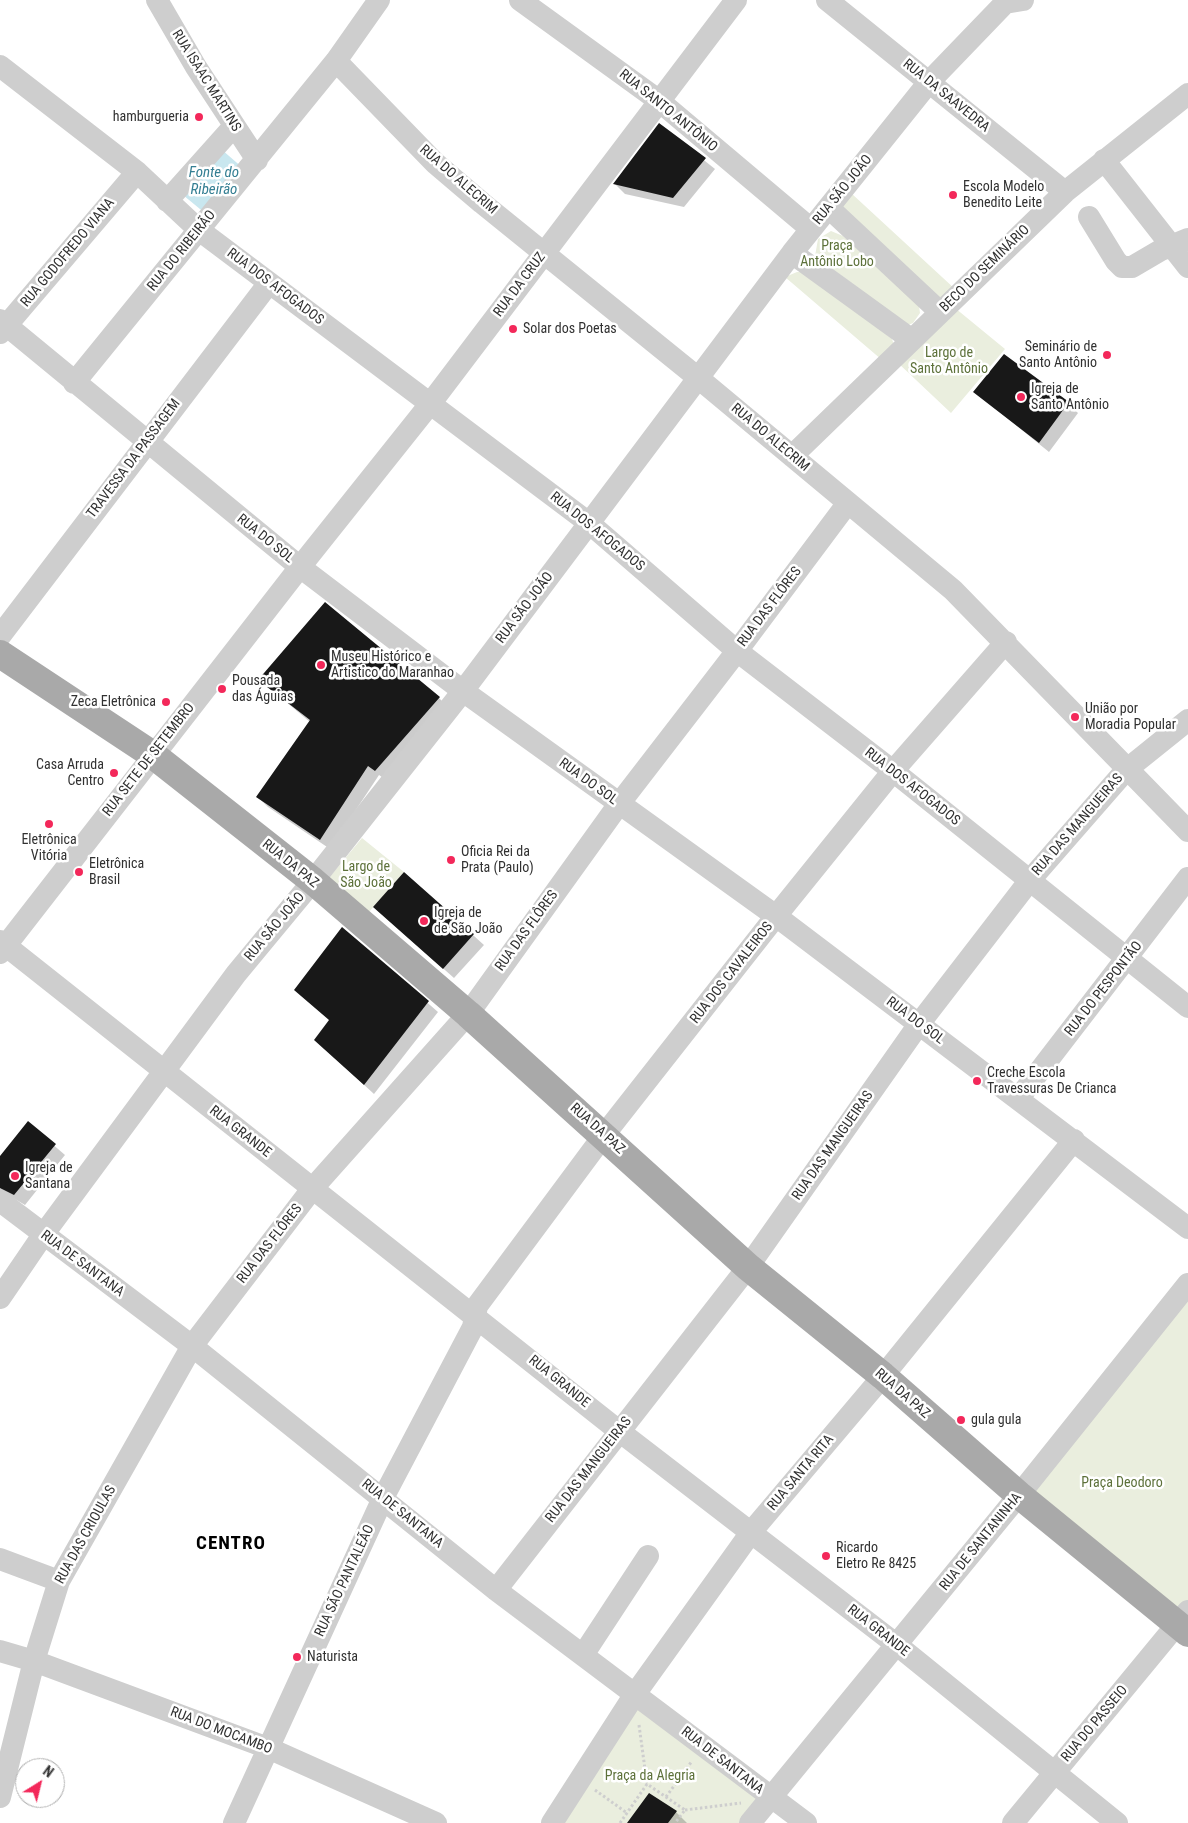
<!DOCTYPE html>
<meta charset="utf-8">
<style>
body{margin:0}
#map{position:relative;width:1188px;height:1823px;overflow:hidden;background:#fff;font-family:"Roboto Condensed",sans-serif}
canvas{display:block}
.north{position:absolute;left:15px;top:1758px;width:50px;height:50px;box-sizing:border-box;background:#fff;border:1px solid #adadad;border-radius:50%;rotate:36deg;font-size:14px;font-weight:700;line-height:20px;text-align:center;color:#313131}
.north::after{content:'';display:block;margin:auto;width:18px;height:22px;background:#f3285a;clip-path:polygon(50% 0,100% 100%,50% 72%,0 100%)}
</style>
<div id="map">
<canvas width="1188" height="1823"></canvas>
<div class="north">N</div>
</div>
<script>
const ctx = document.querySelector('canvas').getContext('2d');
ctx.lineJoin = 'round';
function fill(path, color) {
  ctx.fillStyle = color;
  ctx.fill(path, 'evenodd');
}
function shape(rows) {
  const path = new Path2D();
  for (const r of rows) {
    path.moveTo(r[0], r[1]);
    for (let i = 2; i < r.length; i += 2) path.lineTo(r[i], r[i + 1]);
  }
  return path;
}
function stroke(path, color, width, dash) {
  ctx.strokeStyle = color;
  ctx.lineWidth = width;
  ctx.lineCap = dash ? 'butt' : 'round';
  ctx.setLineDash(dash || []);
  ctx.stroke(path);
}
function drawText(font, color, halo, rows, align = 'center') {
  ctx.font = font + ' "Roboto Condensed",sans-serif';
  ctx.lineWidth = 5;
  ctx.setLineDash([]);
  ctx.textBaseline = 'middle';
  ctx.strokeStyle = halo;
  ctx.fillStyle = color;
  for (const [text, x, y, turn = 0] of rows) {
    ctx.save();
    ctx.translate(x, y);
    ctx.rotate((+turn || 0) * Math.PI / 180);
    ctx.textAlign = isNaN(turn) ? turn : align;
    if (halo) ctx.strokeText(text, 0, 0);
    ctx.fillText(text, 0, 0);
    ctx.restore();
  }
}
const green = shape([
 [851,193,955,289,944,297,938,297,842,207],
 [831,231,843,236,919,306,920,313,913,323,908,325,815,256,818,239],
 [797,272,806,272,892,339,894,345,882,360,785,277],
 [955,308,1005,349,951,413,898,363],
 [362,838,404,872,369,912,328,879],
 [1188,1294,1188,1624,1030,1491],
 [636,1706,760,1799,742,1823,562,1823]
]);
const water = shape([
 [221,149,244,169,206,214,183,195]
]);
const shadow = shape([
 [660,125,715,169,684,207,625,194,615,184],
 [1004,356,1068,403,1078,413,1049,452,975,392],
 [260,680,439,698,449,708,386,780,379,775,330,849,268,807,258,797,310,722],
 [405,874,484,945,454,978,385,917],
 [343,929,438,1012,374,1094,325,1049],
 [28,1123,65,1155,25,1205,13,1198,0,1196,0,1158],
 [649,1794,676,1812,687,1823,629,1823]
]);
const building = shape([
 [659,123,706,158,673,198,613,184],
 [1004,354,1069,402,1039,443,973,392],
 [325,602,440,697,375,771,368,766,320,840,256,797,310,720,258,680],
 [404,872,474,934,443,969,373,907],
 [342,927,429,1001,364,1085,314,1040,329,1020,294,990],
 [28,1121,56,1144,14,1195,0,1188,0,1156],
 [649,1793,677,1811,668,1823,627,1823]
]);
const path = shape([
 [639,1725,647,1784],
 [595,1790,627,1813],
 [666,1797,692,1761],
 [685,1810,741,1803],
 [620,1823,647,1784,685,1810,675,1823]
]);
const minor = shape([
 [157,0,196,67,257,160],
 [520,0,658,100,811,229],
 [827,0,1065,192],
 [336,61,435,163,482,203,697,377,953,590,1188,831],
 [0,66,137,172,199,230,589,523,737,651,893,771,1188,1007],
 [1104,160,1188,267],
 [167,201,234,126],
 [829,208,940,312],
 [1089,217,1116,261,1122,267,1132,267,1161,250,1188,239],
 [792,253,912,340],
 [0,320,300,567,463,691,776,916,1188,1228],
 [0,333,137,172],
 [74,383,336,61,379,0],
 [792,456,1065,192,1188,94],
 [0,636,269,283],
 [0,941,619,1431,897,1645,1117,1823],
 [0,953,300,567,430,404,736,0],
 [1018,1099,1188,878],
 [0,1201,192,1346,496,1590,806,1823],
 [0,1298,43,1235,236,974,313,881,463,691,792,253,929,82,1005,3,1023,0],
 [0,1559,59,1581],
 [496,1590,748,1267,919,1024,1030,880,1126,770,1188,720],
 [0,1651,34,1661,268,1748,436,1823],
 [583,1655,648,1556],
 [0,1797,34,1661,59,1581,192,1346,312,1189,468,1014,619,804,737,651,847,504],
 [234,1823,383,1498,473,1327,477,1306,604,1135,776,916,893,771,1006,642],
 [552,1823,635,1694,752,1531,883,1376,1074,1140],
 [750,1823,1019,1495,1188,1284],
 [1013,1823,1188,1611]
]);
const major = shape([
 [0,654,153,755,313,881,468,1014,748,1267,883,1376,1019,1495,1188,1633]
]);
const markers = [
 [199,117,5,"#f3285a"],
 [953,195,5,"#f3285a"],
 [513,329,5,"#f3285a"],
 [1107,355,5,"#f3285a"],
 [1021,397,5,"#f3285a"],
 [321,665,5,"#f3285a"],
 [222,689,5,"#f3285a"],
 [166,702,5,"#f3285a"],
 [1075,717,5,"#f3285a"],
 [114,773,5,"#f3285a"],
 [49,824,5,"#f3285a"],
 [451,860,5,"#f3285a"],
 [79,872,5,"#f3285a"],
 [424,921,5,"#f3285a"],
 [977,1081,5,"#f3285a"],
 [15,1176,5,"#f3285a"],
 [961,1420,5,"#f3285a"],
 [826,1556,5,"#f3285a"],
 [297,1657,5,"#f3285a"]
];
const streetNames = [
 ["RUA ISAAC MARTINS",206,81,58],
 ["RUA DA SAAVEDRA",946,96,39],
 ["RUA SANTO ANTÔNIO",668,111,39],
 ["RUA DO ALECRIM",458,180,41],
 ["RUA SÃO JOÃO",843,190,-51],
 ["RUA DO RIBEIRÃO",182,251,-51],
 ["RUA GODOFREDO VIANA",68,253,-50],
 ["BECO DO SEMINÁRIO",985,269,-44],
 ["RUA DA CRUZ",520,285,-53],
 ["RUA DOS AFOGADOS",275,287,37],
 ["RUA DO ALECRIM",770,438,40],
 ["TRAVESSA DA PASSAGEM",134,459,-53],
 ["RUA DOS AFOGADOS",597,532,39],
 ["RUA DO SOL",265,539,39],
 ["RUA DAS FLÔRES",770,607,-53],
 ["RUA SÃO JOÃO",525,608,-53],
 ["RUA SETE DE SETEMBRO",149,760,-52],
 ["RUA DO SOL",588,782,36],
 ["RUA DOS AFOGADOS",912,787,38],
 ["RUA DAS MANGUEIRAS",1078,825,-49],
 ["RUA DA PAZ",290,864,39],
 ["RUA SÃO JOÃO",275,927,-50],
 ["RUA DAS FLÔRES",527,931,-54],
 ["RUA DOS CAVALEIROS",732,973,-52],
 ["RUA DO PESPONTÃO",1104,989,-52],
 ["RUA DO SOL",915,1021,37],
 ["RUA DA PAZ",597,1129,42],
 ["RUA GRANDE",240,1132,38],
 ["RUA DAS MANGUEIRAS",833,1146,-55],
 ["RUA DAS FLÔRES",270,1244,-52],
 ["RUA DE SANTANA",82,1264,37],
 ["RUA GRANDE",559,1382,39],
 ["RUA DA PAZ",902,1394,41],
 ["RUA DAS MANGUEIRAS",589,1470,-52],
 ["RUA SANTA RITA",801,1473,-50],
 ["RUA DE SANTANA",402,1514,39],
 ["RUA DAS CRIOULAS",86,1535,-61],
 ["RUA DE SANTANINHA",981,1542,-51],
 ["RUA SÃO PANTALEÃO",345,1581,-65],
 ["RUA GRANDE",878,1631,38],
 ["RUA DO PASSEIO",1095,1724,-50],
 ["RUA DO MOCAMBO",221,1731,21],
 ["RUA DE SANTANA",722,1761,38]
];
const poiNames = [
 ["hamburgueria",189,117,"right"],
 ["Escola Modelo",963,187],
 ["Benedito Leite",963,203],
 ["Solar dos Poetas",523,329],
 ["Seminário de",1097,347,"right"],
 ["Santo Antônio",1097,363,"right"],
 ["Igreja de",1031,389],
 ["Santo Antônio",1031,405],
 ["Museu Histórico e",331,657],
 ["Artistico do Maranhao",331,673],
 ["Pousada",232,681],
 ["das Águias",232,697],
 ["Zeca Eletrônica",156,702,"right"],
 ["União por",1085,709],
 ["Moradia Popular",1085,725],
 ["Casa Arruda",104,765,"right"],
 ["Centro",104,781,"right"],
 ["Eletrônica",49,840,"center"],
 ["Vitória",49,856,"center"],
 ["Oficia Rei da",461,852],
 ["Prata (Paulo)",461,868],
 ["Eletrônica",89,864],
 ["Brasil",89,880],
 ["Igreja de",434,913],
 ["de São João",434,929],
 ["Creche Escola",987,1073],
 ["Travessuras De Crianca",987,1089],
 ["Igreja de",25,1168],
 ["Santana",25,1184],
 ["gula gula",971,1420],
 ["Ricardo",836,1548],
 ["Eletro Re 8425",836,1564],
 ["Naturista",307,1657]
];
const parkNames = [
 ["Praça",837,246],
 ["Antônio Lobo",837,262],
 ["Largo de",949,353],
 ["Santo Antônio",949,369],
 ["Largo de",366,867],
 ["São João",366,883],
 ["Praça Deodoro",1122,1483],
 ["Praça da Alegria",650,1776]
];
const waterNames = [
 ["Fonte do",214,173],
 ["Ribeirão",214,190]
];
const districtNames = [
 ["CENTRO",231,1544]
];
fill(green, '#eaeede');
fill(water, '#c9e7ef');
fill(shadow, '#0003');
fill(building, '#181818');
stroke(path, '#cecece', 3, [2.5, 2.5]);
stroke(minor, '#cecece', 22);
stroke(major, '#a9a9a9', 28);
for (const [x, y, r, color] of markers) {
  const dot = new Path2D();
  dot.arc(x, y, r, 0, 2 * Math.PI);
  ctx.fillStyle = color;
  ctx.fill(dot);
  stroke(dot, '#fff', 2);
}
drawText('14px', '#313131', '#fff', streetNames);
drawText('14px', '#313131', '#fff', poiNames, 'left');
drawText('14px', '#5d713a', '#fff', parkNames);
drawText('italic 15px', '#357f93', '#fff', waterNames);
ctx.letterSpacing = '1px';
drawText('bold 19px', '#000', '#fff', districtNames);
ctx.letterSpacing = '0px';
</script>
